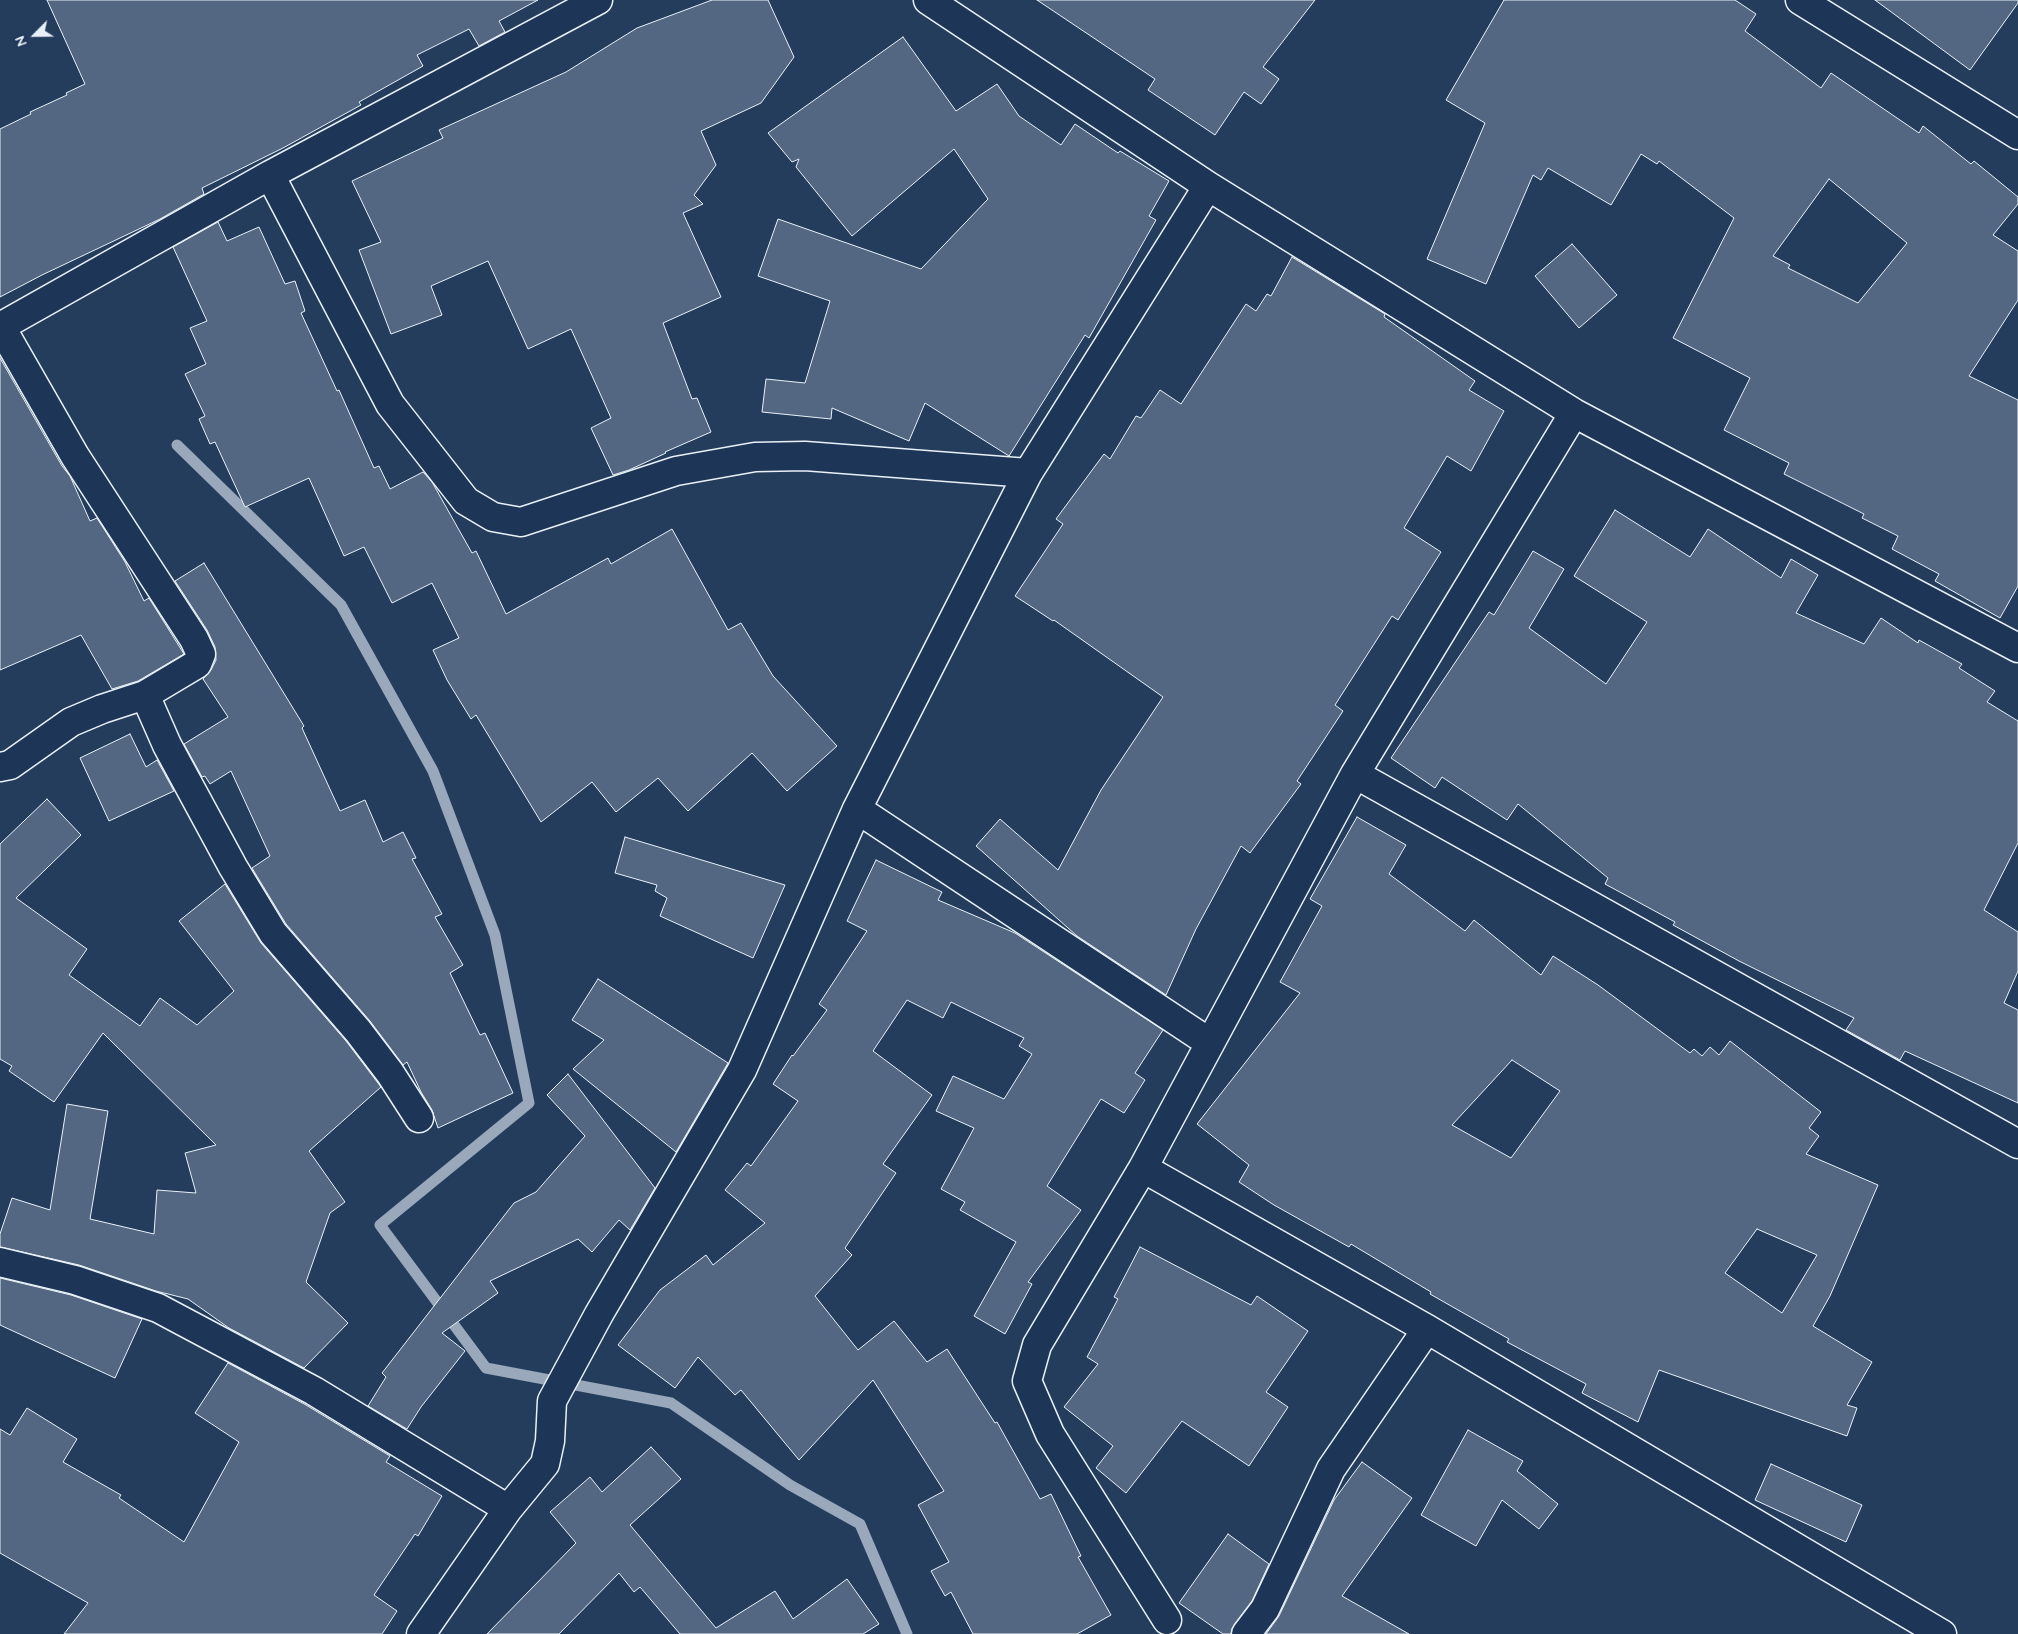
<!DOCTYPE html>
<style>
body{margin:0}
#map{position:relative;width:2018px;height:1634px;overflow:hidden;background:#253d5d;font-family:"Architects Daughter",sans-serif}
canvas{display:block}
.north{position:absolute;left:10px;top:10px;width:50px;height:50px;-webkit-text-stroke:4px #1d3557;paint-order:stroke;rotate:247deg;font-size:14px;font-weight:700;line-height:20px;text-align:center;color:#e8f1f8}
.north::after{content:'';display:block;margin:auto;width:18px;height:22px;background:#e8f1f8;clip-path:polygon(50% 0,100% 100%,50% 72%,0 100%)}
</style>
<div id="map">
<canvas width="2018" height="1634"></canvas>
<div class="north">N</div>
</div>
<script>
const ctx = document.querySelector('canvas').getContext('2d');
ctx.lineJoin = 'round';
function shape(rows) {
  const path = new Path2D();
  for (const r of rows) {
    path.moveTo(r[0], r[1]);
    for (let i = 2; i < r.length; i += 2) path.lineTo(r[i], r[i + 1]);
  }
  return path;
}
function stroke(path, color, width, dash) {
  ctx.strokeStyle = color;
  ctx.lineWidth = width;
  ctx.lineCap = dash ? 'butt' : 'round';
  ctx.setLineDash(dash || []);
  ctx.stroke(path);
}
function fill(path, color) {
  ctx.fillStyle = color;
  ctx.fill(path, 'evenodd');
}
const stream = shape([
 [177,445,341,605,433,771,495,935,529,1103,380,1225,486,1368,671,1403,790,1485,860,1524,907,1634]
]);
const building = shape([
 [47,0,538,0,499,21,505,32,479,46,469,29,417,55,423,66,359,102,361,105,283,148,202,188,204,194,160,219,42,275,0,297,0,129,31,114,30,112,67,95,66,93,85,84,47,0],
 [712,0,768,0,794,57,761,103,701,131,716,165,694,195,703,204,683,213,721,297,663,323,692,399,697,398,711,432,665,452,666,453,629,470,613,475,591,428,611,418,571,329,528,349,488,261,431,286,442,315,391,334,359,250,381,242,352,181,443,138,439,130,566,72,637,28,712,0],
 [1037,0,1315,0,1263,67,1279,79,1261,104,1244,92,1215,135,1148,90,1155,79,1037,0],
 [1504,0,1735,0,1756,14,1745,31,1821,88,1831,73,1919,133,1923,126,1971,164,1974,161,2018,197,2018,204,1993,235,2018,251,2018,300,1969,376,2018,400,2018,586,2000,618,1935,581,1939,574,1892,549,1898,536,1862,518,1864,514,1784,474,1789,463,1724,430,1750,378,1673,338,1734,218,1659,161,1657,164,1641,154,1611,205,1548,168,1541,180,1533,175,1486,284,1427,259,1485,123,1446,100,1504,0],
 [1829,179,1907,243,1858,303,1788,268,1790,265,1773,256,1829,179],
 [1875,0,2018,0,2018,3,1970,70,1875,0],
 [903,37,956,111,997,84,1019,116,1061,145,1075,124,1118,153,1120,151,1169,181,1149,216,1156,220,1089,338,1085,335,1009,456,925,403,909,441,832,408,831,419,762,412,766,379,805,383,830,301,758,276,778,219,921,269,988,199,954,149,852,236,796,167,799,159,792,162,768,133,903,37],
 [218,222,227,241,259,227,285,284,295,281,305,311,301,313,337,391,339,390,374,468,379,466,390,489,423,472,432,482,472,553,476,551,506,614,608,558,611,564,672,529,728,630,741,623,773,676,837,746,787,791,752,753,688,811,658,778,616,812,592,782,541,822,476,715,471,719,447,680,433,650,459,638,432,583,392,603,364,547,344,556,309,478,245,507,215,442,210,444,199,419,205,416,185,374,206,364,190,328,207,321,173,247,218,222],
 [1572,244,1617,295,1579,328,1535,276,1572,244],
 [1292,257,1385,314,1384,317,1475,381,1469,390,1504,411,1471,471,1447,456,1404,528,1441,552,1398,620,1392,616,1335,705,1343,711,1297,781,1301,784,1250,853,1241,846,1196,929,1166,995,1077,936,976,846,1000,819,1058,870,1101,790,1163,697,1054,620,1053,621,1015,596,1063,524,1056,519,1104,454,1110,459,1136,416,1141,418,1160,390,1181,404,1246,304,1256,311,1267,294,1271,296,1292,257],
 [0,358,62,466,70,476,90,521,97,518,125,562,144,601,149,598,184,654,138,681,112,689,81,635,0,670,0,358],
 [1615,510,1690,557,1708,529,1781,578,1791,559,1818,575,1796,613,1864,644,1881,618,1918,643,1919,640,1962,664,1959,668,1995,691,1987,702,2018,721,2018,843,1984,910,2018,932,2018,971,2004,1003,2018,1010,2018,1103,1905,1051,1900,1060,1846,1030,1854,1018,1739,961,1673,925,1675,922,1605,884,1608,878,1518,804,1507,820,1442,777,1435,788,1391,758,1489,612,1494,615,1533,551,1564,569,1529,628,1606,684,1647,622,1574,576,1615,510],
 [204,563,304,726,302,728,340,811,365,800,383,842,403,832,416,858,412,859,442,914,435,917,463,965,450,973,480,1035,485,1033,513,1093,438,1128,432,1110,421,1092,407,1062,403,1065,370,1021,286,924,252,868,270,856,231,771,210,784,205,776,202,777,184,744,228,717,203,679,211,670,216,660,215,647,207,630,175,581,204,563],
 [130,734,146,767,157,760,174,791,109,821,80,758,130,734],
 [47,799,81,835,16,898,87,949,69,975,140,1026,160,998,197,1025,234,991,179,921,225,884,261,943,346,1041,381,1087,309,1151,345,1202,330,1213,306,1282,348,1323,304,1368,229,1328,188,1299,156,1291,79,1265,0,1247,0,1234,12,1198,50,1210,67,1104,108,1111,90,1219,154,1234,157,1190,196,1193,185,1153,216,1145,103,1033,54,1102,9,1071,12,1066,0,1059,0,844,47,799],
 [1357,817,1406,845,1389,874,1465,931,1474,920,1541,975,1553,956,1598,985,1690,1053,1694,1049,1702,1056,1710,1047,1719,1055,1730,1041,1821,1112,1809,1128,1819,1136,1806,1154,1878,1185,1830,1296,1813,1326,1872,1362,1847,1405,1857,1408,1847,1436,1659,1370,1638,1422,1582,1393,1586,1384,1507,1342,1509,1339,1430,1294,1431,1292,1351,1244,1349,1247,1274,1205,1239,1182,1249,1165,1197,1124,1300,993,1280,982,1322,906,1310,899,1357,817],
 [1512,1060,1560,1091,1511,1158,1452,1125,1512,1060],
 [1757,1229,1817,1255,1782,1313,1725,1273,1757,1229],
 [625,837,785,885,753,958,660,916,667,898,655,891,657,885,615,873,625,837],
 [876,860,942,892,938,900,1015,933,1163,1030,1135,1073,1145,1080,1124,1113,1101,1099,1047,1186,1081,1210,1028,1282,1032,1284,1005,1334,974,1316,1016,1242,960,1210,965,1202,941,1189,974,1128,936,1111,953,1076,1004,1099,1032,1054,1019,1046,1024,1038,951,1002,943,1018,907,1000,873,1051,932,1095,883,1164,896,1173,845,1248,852,1255,815,1296,858,1350,894,1321,927,1362,947,1349,995,1423,997,1422,1040,1499,1051,1494,1081,1556,1078,1557,1111,1615,1077,1634,973,1634,951,1592,945,1596,931,1571,949,1562,918,1505,944,1491,873,1380,799,1460,741,1390,735,1395,698,1357,675,1388,618,1345,660,1290,706,1255,713,1265,765,1223,725,1190,747,1163,751,1166,798,1101,773,1084,792,1055,793,1056,827,1010,819,1004,867,931,847,921,876,860],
 [598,979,728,1063,676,1152,573,1069,604,1040,572,1020,598,979],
 [568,1074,655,1188,630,1230,619,1220,592,1252,578,1239,490,1281,498,1293,442,1333,465,1351,421,1407,407,1429,368,1406,386,1377,382,1373,514,1203,536,1192,585,1136,547,1095,568,1074],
 [1140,1247,1251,1305,1257,1296,1308,1331,1266,1392,1288,1407,1249,1466,1182,1421,1126,1493,1096,1468,1113,1446,1064,1407,1098,1364,1087,1357,1118,1299,1114,1297,1140,1247],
 [0,1278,71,1295,142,1319,115,1378,0,1325,0,1278],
 [228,1363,306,1405,390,1456,386,1462,442,1496,418,1536,415,1534,374,1595,397,1611,382,1634,64,1634,88,1603,0,1553,0,1429,10,1435,27,1408,77,1439,63,1462,121,1495,119,1498,184,1542,239,1442,195,1413,228,1363],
 [1468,1430,1523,1461,1517,1471,1558,1504,1539,1529,1502,1500,1476,1546,1421,1515,1468,1430],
 [651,1447,681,1479,630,1525,716,1628,775,1591,793,1619,847,1579,879,1624,863,1634,680,1634,640,1587,634,1592,619,1573,559,1634,487,1634,576,1543,550,1512,590,1477,602,1492,651,1447],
 [1362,1462,1412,1498,1342,1596,1409,1634,1266,1634,1279,1616,1334,1500,1362,1462],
 [1771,1464,1862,1505,1846,1542,1755,1500,1771,1464],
 [1228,1534,1269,1564,1252,1601,1234,1625,1231,1634,1223,1634,1179,1603,1228,1534]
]);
const street = shape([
 [928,0,1208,186,1574,413,2018,648],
 [1800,0,2018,135],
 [270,175,390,404,466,501,493,517,521,522,676,471,755,457,805,456,1028,473],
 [0,327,270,175,598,0],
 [145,695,167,745,233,867,273,933,358,1031,390,1073,419,1118],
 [0,767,10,765,71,722,102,709,145,695,197,664,201,654,194,639,75,456,1,327],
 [1355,774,2018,1144],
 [857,809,1210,1043],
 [1143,1168,1427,1329,1942,1634],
 [0,1262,75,1280,158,1308,314,1391,508,1509],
 [1167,1620,1050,1434,1027,1381,1037,1345,1143,1168,1355,774,1574,413],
 [421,1634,508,1509,545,1464,550,1441,552,1401,599,1314,742,1070,857,809,1028,473,1208,186],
 [1246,1634,1265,1609,1331,1469,1427,1329]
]);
stroke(stream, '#99a8ba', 11);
fill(building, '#536782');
stroke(building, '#e8f1f8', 1);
stroke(street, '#e8f1f8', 31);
stroke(street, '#1d3557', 28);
</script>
